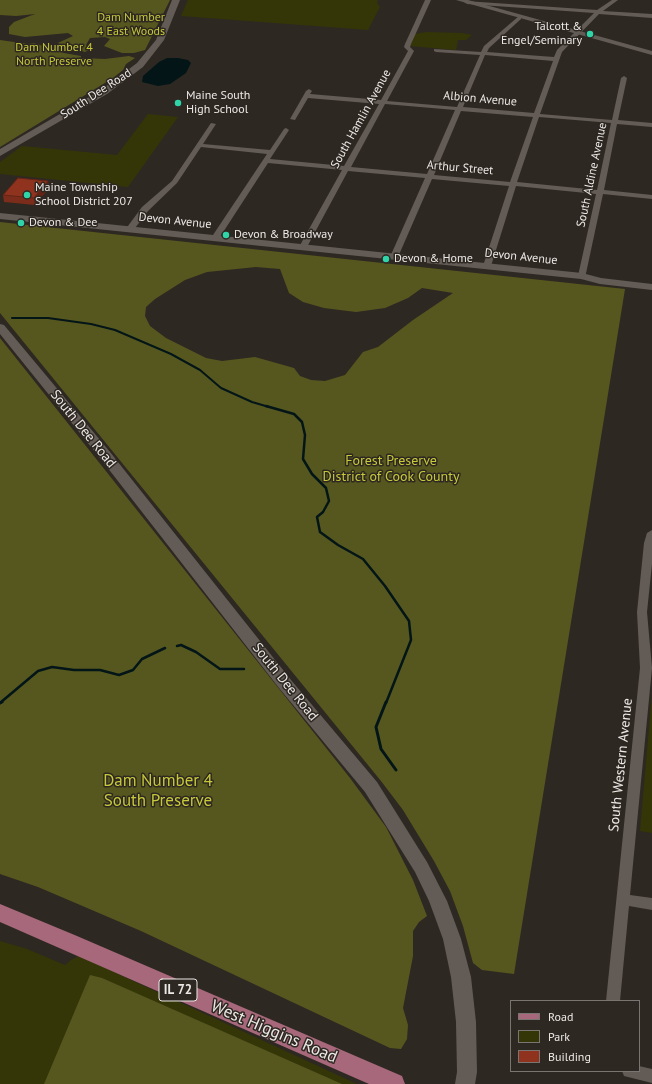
<!DOCTYPE html>
<style>
body{margin:0}
#map{position:relative;width:652px;height:1084px;overflow:hidden;background:#2e2822;font-family:"PT Sans",sans-serif}
canvas{display:block}
.legend{position:absolute;left:510px;top:1000px;width:130px;height:72px;box-sizing:border-box;background:#2e2822;border:1px solid #7a7570;margin:0;padding:5px 7px;list-style:none;font-size:12px;color:#ece8e5}
.legend li{display:flex;align-items:center;gap:8px;height:20px}
.legend b{width:20px;border:1px solid #7a7570}
</style>
<div id="map">
<canvas width="652" height="1084"></canvas>
<ul class="legend">
<li><b style="height:5px;background:#a7687b"></b>Road</li>
<li><b style="height:11px;background:#353607"></b>Park</li>
<li><b style="height:11px;background:#8f331e"></b>Building</li>
</ul>
</div>
<script>
const ctx = document.querySelector('canvas').getContext('2d');
ctx.lineJoin = 'round';
function fill(path, color) {
  ctx.fillStyle = color;
  ctx.fill(path, 'evenodd');
}
function shape(rows) {
  const path = new Path2D();
  for (const r of rows) {
    path.moveTo(r[0], r[1]);
    for (let i = 2; i < r.length; i += 2) path.lineTo(r[i], r[i + 1]);
  }
  return path;
}
function stroke(path, color, width, dash) {
  ctx.strokeStyle = color;
  ctx.lineWidth = width;
  ctx.lineCap = dash ? 'butt' : 'round';
  ctx.setLineDash(dash || []);
  ctx.stroke(path);
}
function drawText(font, color, halo, rows, align = 'center') {
  ctx.font = font + ' "PT Sans",sans-serif';
  ctx.lineWidth = 3;
  ctx.setLineDash([]);
  ctx.textBaseline = 'middle';
  ctx.strokeStyle = halo;
  ctx.fillStyle = color;
  for (const [text, x, y, turn = 0] of rows) {
    ctx.save();
    ctx.translate(x, y);
    ctx.rotate((+turn || 0) * Math.PI / 180);
    ctx.textAlign = isNaN(turn) ? turn : align;
    if (halo) ctx.strokeText(text, 0, 0);
    ctx.fillText(text, 0, 0);
    ctx.restore();
  }
}
const green = shape([
 [188,0,378,0,377,3,380,7,368,30,181,16],
 [426,32,462,33,472,35,466,40,458,40,456,50,409,46,415,34],
 [148,114,178,117,128,187,0,174,0,162,22,146,117,155],
 [652,694,652,833,640,831],
 [0,941,27,949,65,965,71,960,79,956,357,1084,0,1084]
]);
const forest = shape([
 [0,0,170,0,145,50,134,53,122,53,104,46,110,39,105,37,90,38,86,45,89,50,85,52,60,45,58,43,60,42,73,36,68,33,25,37,9,34,9,27,14,22,35,14,16,16,0,15],
 [0,40,28,44,34,43,64,53,81,56,81,58,105,59,129,56,135,58,126,64,123,70,113,78,0,147],
 [0,222,625,289,514,974,482,970,473,963,463,926,450,891,434,861,403,810,381,781,0,313],
 [256,267,280,269,289,293,303,302,324,308,356,312,385,308,408,298,422,288,453,293,413,320,378,347,363,352,345,375,325,381,311,380,300,376,294,368,255,357,222,361,206,358,166,338,150,326,145,316,146,307,155,299,185,280,207,272],
 [0,338,350,778,386,827,413,880,427,916,419,922,413,931,413,956,403,1008,408,1025,407,1039,401,1049,390,1048,141,931,38,887,0,874],
 [90,975,102,978,342,1084,44,1084]
]);
const water = shape([
 [167,58,178,58,188,60,191,63,186,73,170,84,158,86,142,82,143,76,159,62]
]);
const streamFar2 = shape([
 [12,318,48,318,91,324,115,330,171,354,200,370,221,388,252,402,269,407]
]);
const streamFar1 = shape([
 [266,406,294,414,302,422,305,435,303,459,312,474,326,488,329,501,323,512,317,517,320,532,338,545,363,559,385,586,409,621,411,640,386,703],
 [177,646,181,645,196,652,220,669,244,669],
 [0,703,38,671,52,667,74,670,100,670,119,675,133,670,142,659,165,648]
]);
const stream = shape([
 [386,702,376,727,381,749,396,770],
 [0,703,2,702]
]);
const street = shape([
 [425,0,431,0,411,44,410,47,414,51,387,101,457,107,480,55,436,52,434,51,434,49,481,52,484,46,519,16,521,17,521,19,489,48,487,52,554,57,557,50,594,13,467,4,464,2,465,1,597,10,612,0,618,0,603,11,652,14,652,18,599,14,562,52,540,114,612,120,621,78,624,76,627,78,618,120,652,123,652,127,617,124,604,190,652,195,652,199,603,194,585,278,579,278,578,276,596,194,516,186,491,266,487,268,483,266,509,186,432,179,398,257,394,259,390,257,425,178,348,171,307,247,303,249,299,247,342,170,268,163,218,240,212,240,211,238,267,154,201,147,177,183,148,211,132,232,126,232,125,230,142,207,172,181,211,123,216,124,203,144,270,150,284,129,286,128,289,130,270,159,344,166,379,104,308,98,295,120,290,119,306,91,309,89,312,91,310,94,381,100,408,51,404,47,405,44,425,0],
 [485,55,553,61,534,113,463,107,485,55],
 [385,104,455,110,427,174,351,167,385,104],
 [461,111,533,117,510,182,434,175,461,111],
 [539,117,611,123,597,190,517,182,539,117],
 [652,530,652,564,647,612,652,668,630,895,652,898,652,910,629,906,620,1001,606,1001,640,668,637,612,644,543,647,533,652,530],
 [639,1066,652,1069,652,1083,624,1076,622,1071,639,1071,639,1066]
]);
const secondary = shape([
 [172,0,180,0,164,40,143,67,107,94,0,156,0,149,101,90,137,63,156,40,172,0],
 [456,0,468,0,652,51,652,55,456,0],
 [0,213,582,273,601,278,652,284,652,290,600,284,581,279,0,219,0,213],
 [0,324,4,325,110,452,291,680,377,782,427,862,447,901,461,939,471,977,476,1022,477,1072,475,1084,455,1084,457,1072,456,1022,451,977,443,939,429,901,415,872,365,792,279,688,100,458,0,334,0,324]
]);
const primary = shape([
 [0,904,77,936,402,1076,405,1084,369,1084,0,922,0,904]
]);
const wall = shape([
 [48,181,49,188,35,205,4,202,3,195]
]);
const shadedWall = shape([
 [48,181,49,188,35,205,34,198]
]);
const building = shape([
 [18,178,48,181,34,198,3,195,18,178]
]);
const markers = [
 [590,34,4,"#30d4a9"],
 [178,103,4,"#30d4a9"],
 [27,195,4,"#30d4a9"],
 [21,223,4,"#30d4a9"],
 [226,235,4,"#30d4a9"],
 [386,259,4,"#30d4a9"]
];
const farParknames = [
 ["Dam Number",131,18],
 ["4 East Woods",131,32],
 ["Dam Number 4",54,48],
 ["North Preserve",54,62]
];
const farPoinames = [
 ["Talcott &",582,27,"right"],
 ["Engel/Seminary",582,41,"right"],
 ["Maine South",186,96],
 ["High School",186,110],
 ["Maine Township",35,188],
 ["School District 207",35,202],
 ["Devon & Dee",29,223],
 ["Devon & Broadway",234,235],
 ["Devon & Home",394,259]
];
const farStreetnames = [
 ["South Dee Road",96,94,-33],
 ["Albion Avenue",480,99,5],
 ["South Hamlin Avenue",361,119,-61],
 ["Arthur Street",460,168,5],
 ["South Aldine Avenue",592,175,-78],
 ["Devon Avenue",175,221,6],
 ["Devon Avenue",521,257,6]
];
const shields = [
 [178,990,38]
];
const shieldNames = [
 ["IL 72",178,990]
];
const streetNames = [
 ["South Dee Road",83,429,51],
 ["South Dee Road",285,682,51],
 ["South Western Avenue",621,765,-84]
];
const parkNames = [
 ["Forest Preserve",391,461],
 ["District of Cook County",391,477]
];
const nearParknames = [
 ["Dam Number 4",158,781],
 ["South Preserve",158,801]
];
const nearStreetnames = [
 ["West Higgins Road",274,1032,23]
];
fill(green, '#353607');
fill(forest, '#56571f');
fill(water, '#031517');
stroke(streamFar2, '#031517', 2);
stroke(streamFar1, '#031517', 2.5);
stroke(stream, '#031517', 3);
fill(street, '#635c56');
fill(secondary, '#635c56');
fill(primary, '#a7687b');
fill(wall, '#7b2c1a');
fill(shadedWall, '#642415');
fill(building, '#8f331e');
stroke(building, '#642415', 1);
for (const [x, y, r, color] of markers) {
  const dot = new Path2D();
  dot.arc(x, y, r, 0, 2 * Math.PI);
  ctx.fillStyle = color;
  ctx.fill(dot);
  stroke(dot, '#2e2822', 1.5);
}
drawText('12px', '#c7c939', '#2e2822', farParknames);
drawText('12px', '#ece8e5', '#2e2822', farPoinames, 'left');
drawText('12px', '#ece8e5', '#2e2822', farStreetnames);
for (const [x, y, w] of shields) {
  const box = new Path2D();
  box.roundRect(x - w / 2, y - 11, w, 22, 3);
  ctx.fillStyle = '#2e2822';
  ctx.fill(box);
  stroke(box, '#ece8e5', 1);
}
drawText('bold 13px', '#ece8e5', null, shieldNames);
drawText('14px', '#ece8e5', '#2e2822', streetNames);
drawText('14px', '#c7c939', '#2e2822', parkNames);
drawText('17px', '#c7c939', '#2e2822', nearParknames);
drawText('17px', '#ece8e5', '#2e2822', nearStreetnames);
</script>
